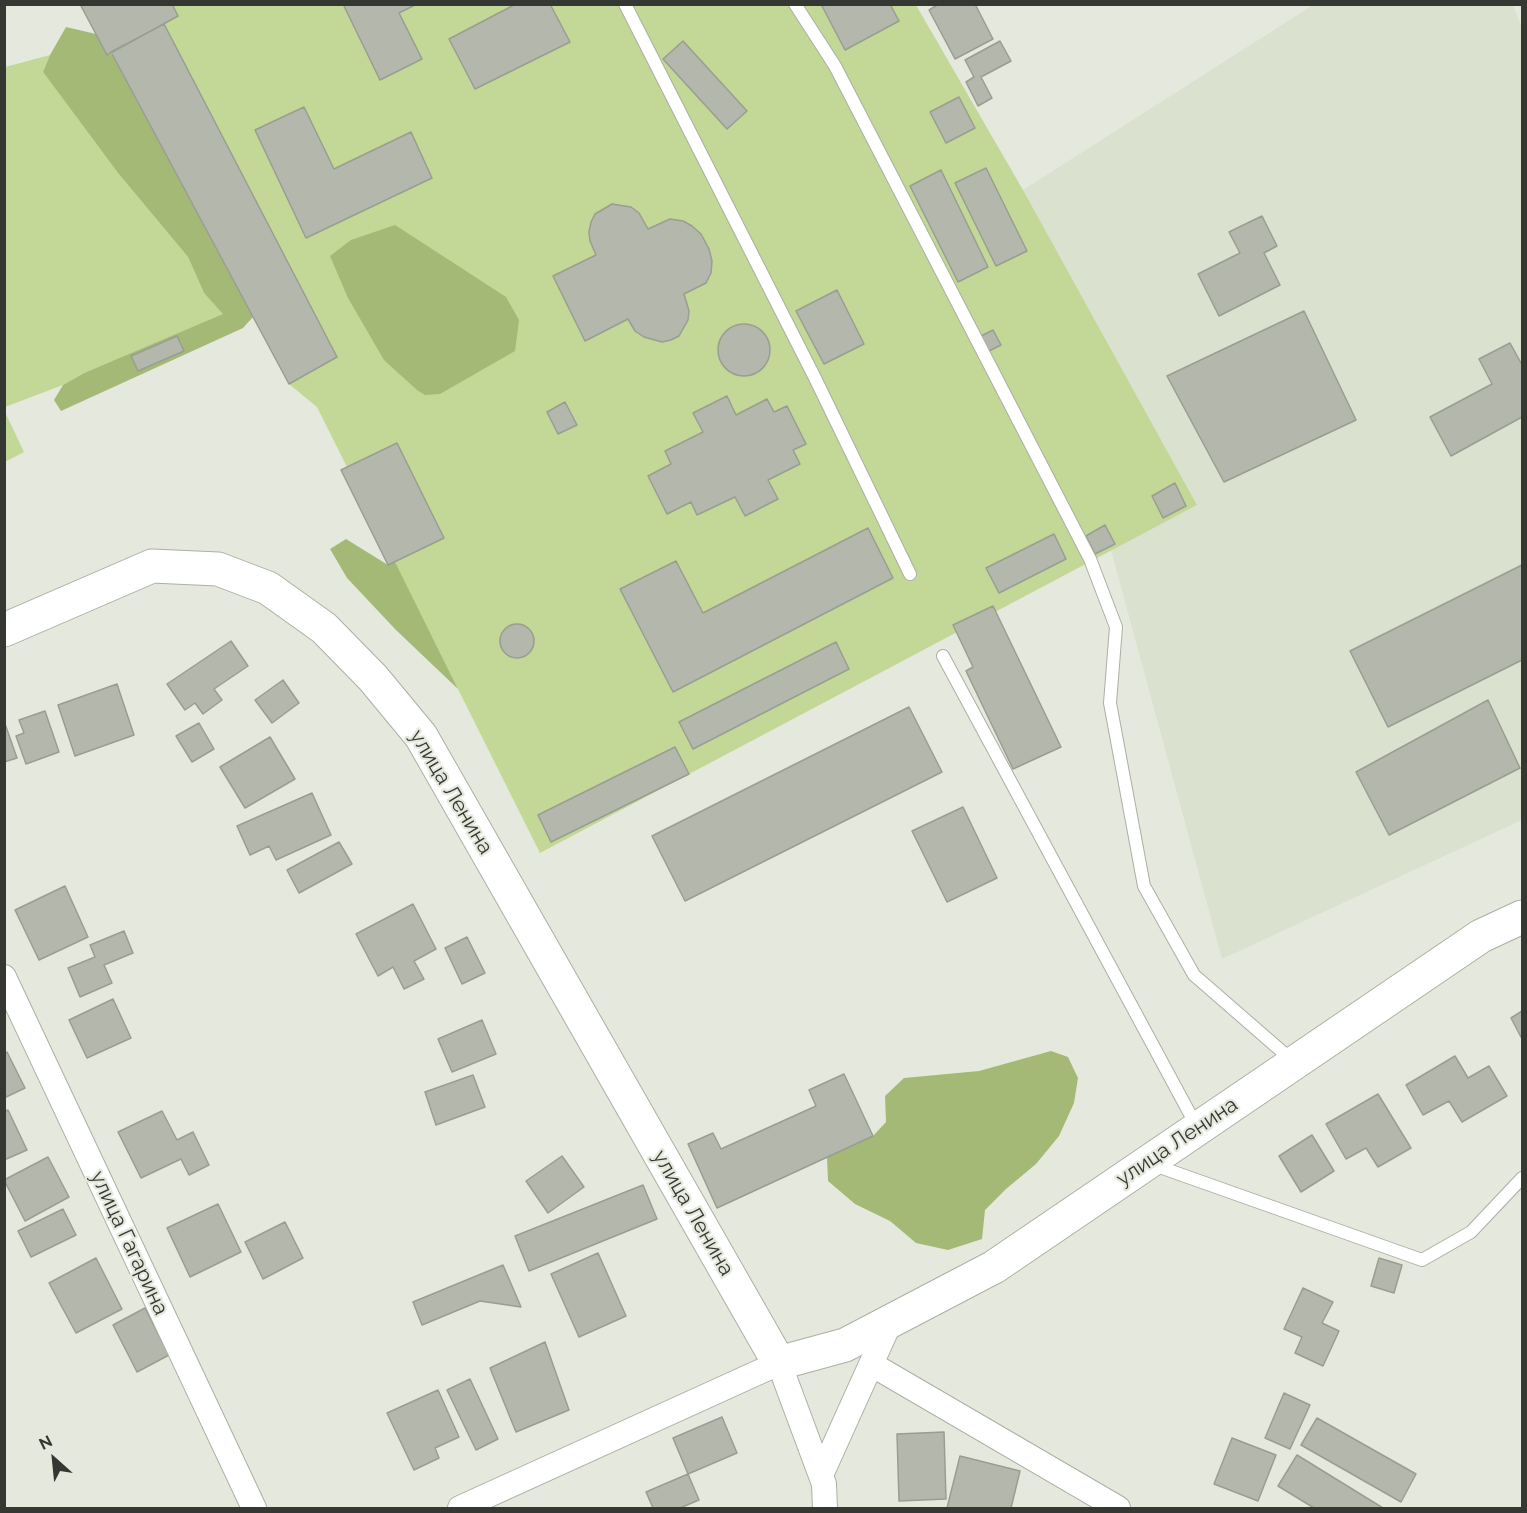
<!DOCTYPE html>
<meta charset="utf-8">
<style>
body{margin:0}
#map{position:relative;width:1527px;height:1513px;overflow:hidden;background:#e5e9dd;font-family:Raleway,sans-serif}
canvas{display:block}
.frame{position:absolute;inset:0;border:6px solid #353732;pointer-events:none}
.north{position:absolute;left:24px;top:1429px;width:60px;height:60px;-webkit-text-stroke:4px #e5e9dd;paint-order:stroke;rotate:333deg;font-size:16px;font-weight:700;line-height:24px;text-align:center;color:#353732}
.north::after{content:'';display:block;margin:auto;width:21px;height:27px;background:#353732;clip-path:polygon(50% 0,100% 100%,50% 72%,0 100%)}
</style>
<div id="map">
<canvas width="1527" height="1513"></canvas>
<div class="frame"></div>
<div class="north">N</div>
</div>
<script>
const ctx = document.querySelector('canvas').getContext('2d');
ctx.lineJoin = 'round';
function fill(path, color) {
  ctx.fillStyle = color;
  ctx.fill(path, 'evenodd');
}
function shape(rows) {
  const path = new Path2D();
  for (const r of rows) {
    if (r.length === 3) {
      path.moveTo(r[0] + r[2], r[1]);
      path.arc(r[0], r[1], r[2], 0, 2 * Math.PI);
      continue;
    }
    path.moveTo(r[0], r[1]);
    for (let i = 2; i < r.length; i += 2) path.lineTo(r[i], r[i + 1]);
  }
  return path;
}
function stroke(path, color, width, dash) {
  ctx.strokeStyle = color;
  ctx.lineWidth = width;
  ctx.lineCap = dash ? 'butt' : 'round';
  ctx.setLineDash(dash || []);
  ctx.stroke(path);
}
function drawText(font, color, halo, rows, align = 'center') {
  ctx.font = font + ' Raleway,sans-serif';
  ctx.lineWidth = 4.5;
  ctx.setLineDash([]);
  ctx.textBaseline = 'middle';
  ctx.strokeStyle = halo;
  ctx.fillStyle = color;
  for (const [text, x, y, turn = 0] of rows) {
    ctx.save();
    ctx.translate(x, y);
    ctx.rotate((+turn || 0) * Math.PI / 180);
    ctx.textAlign = isNaN(turn) ? turn : align;
    if (halo) ctx.strokeText(text, 0, 0);
    ctx.fillText(text, 0, 0);
    ctx.restore();
  }
}
const built = shape([
 [1313,5,1513,5,1522,28,1522,820,1222,959,1111,550,1197,505,1023,190]
]);
const green = shape([
 [80,5,916,5,1023,190,1197,505,540,853,317,407,289,384,112,54,107,55],
 [50,55,43,72,118,173,188,257,204,293,224,314,84,373,63,385,5,407,5,67],
 [5,412,24,452,5,462,4,462]
]);
const forest = shape([
 [66,27,96,34,107,55,112,54,253,317,243,328,61,411,54,400,63,385,84,373,223,314,204,293,188,257,118,173,43,72,50,55],
 [395,225,506,297,519,320,515,351,440,394,425,395,417,390,384,360,348,298,330,256,351,240],
 [346,539,388,565,395,562,458,689,396,630,347,578,330,549],
 [1051,1051,1068,1057,1078,1078,1074,1103,1059,1136,1036,1164,1006,1189,985,1210,982,1239,948,1250,916,1243,890,1221,855,1204,828,1181,827,1157,873,1136,886,1122,885,1096,904,1078,979,1071]
]);
const building = shape([
 [80,4,172,4,178,16,107,55,80,4],
 [343,4,417,4,399,13,422,59,380,80,343,4],
 [516,4,550,4,570,42,475,89,449,39,516,4],
 [821,4,890,4,899,21,845,50,821,4],
 [939,4,975,4,993,39,955,59,929,10,939,4],
 [164,24,337,357,289,384,111,52,164,24],
 [683,41,747,111,727,129,663,59,683,41],
 [1000,41,1011,61,981,77,992,98,978,106,966,82,974,77,965,60,1000,41],
 [959,97,975,128,946,143,930,112,959,97],
 [304,107,334,169,411,132,432,178,306,238,255,130,304,107],
 [986,168,1027,251,996,266,955,183,986,168],
 [941,170,988,267,958,282,910,186,941,170],
 [612,204,631,207,639,213,648,229,670,219,683,221,692,226,701,234,709,249,712,261,711,273,706,283,684,294,689,311,688,320,679,336,671,340,662,342,644,337,635,331,628,319,585,341,553,276,596,255,590,241,589,232,591,222,595,214,612,204],
 [1262,216,1277,246,1264,253,1280,285,1219,316,1198,274,1240,253,1229,232,1262,216],
 [837,290,864,344,824,364,796,311,837,290],
 [1304,311,1356,420,1224,482,1167,376,1304,311],
 [744,350,26],
 [993,330,1001,345,987,352,979,337,993,330],
 [177,336,184,351,138,371,131,356,177,336],
 [1510,343,1521,363,1522,362,1522,417,1451,456,1430,417,1492,384,1479,359,1510,343],
 [727,396,736,415,767,399,774,412,787,406,806,444,793,450,800,464,768,480,778,499,745,516,735,497,697,515,691,502,667,514,648,476,671,464,665,451,703,432,693,413,727,396],
 [565,402,577,425,558,434,547,412,565,402],
 [397,443,444,538,388,565,341,470,397,443],
 [1175,483,1186,506,1163,518,1152,496,1175,483],
 [1105,525,1115,544,1095,554,1086,536,1105,525],
 [868,528,893,578,673,692,620,589,676,561,703,613,868,528],
 [1054,534,1066,559,999,593,986,568,1054,534],
 [1522,565,1522,660,1388,727,1350,651,1522,565],
 [993,606,1061,747,1013,769,966,671,973,667,953,625,993,606],
 [517,641,17],
 [231,641,248,666,214,689,222,700,203,714,195,703,185,710,167,684,231,641],
 [836,642,849,669,693,749,679,722,836,642],
 [283,680,299,703,272,723,255,700,283,680],
 [117,684,134,735,75,756,58,705,117,684],
 [1488,700,1520,768,1389,835,1356,772,1488,700],
 [909,707,942,772,685,901,652,836,909,707],
 [45,711,59,752,26,764,16,736,24,733,19,720,45,711],
 [4,721,17,758,4,762,4,721],
 [199,723,214,749,192,762,176,736,199,723],
 [270,737,295,779,245,808,220,767,270,737],
 [675,747,689,774,551,842,538,815,675,747],
 [312,793,331,835,276,860,269,846,250,855,237,826,312,793],
 [963,807,997,878,947,902,912,831,963,807],
 [339,842,352,864,299,893,287,870,339,842],
 [65,886,88,937,39,960,15,910,65,886],
 [413,904,436,949,414,961,424,979,404,989,393,967,378,976,356,934,413,904],
 [124,931,133,953,104,965,112,983,80,997,68,968,95,957,90,945,124,931],
 [467,937,485,973,462,984,445,948,467,937],
 [113,999,131,1038,87,1058,69,1020,113,999],
 [1522,1011,1522,1039,1511,1018,1522,1011],
 [482,1020,496,1054,452,1072,438,1039,482,1020],
 [7,1052,25,1088,4,1098,4,1054,7,1052],
 [1455,1056,1468,1078,1489,1066,1507,1096,1462,1122,1449,1101,1423,1115,1406,1085,1455,1056],
 [844,1074,873,1136,717,1208,688,1144,713,1133,721,1149,816,1106,809,1090,844,1074],
 [473,1075,485,1107,436,1125,425,1092,473,1075],
 [1378,1094,1411,1148,1378,1167,1366,1148,1346,1159,1326,1124,1378,1094],
 [8,1110,27,1150,4,1160,4,1112,8,1110],
 [162,1111,177,1140,193,1132,209,1165,189,1175,181,1159,141,1178,118,1132,162,1111],
 [1312,1135,1334,1171,1301,1192,1279,1156,1312,1135],
 [562,1156,584,1187,548,1213,526,1181,562,1156],
 [48,1157,69,1197,25,1221,4,1180,48,1157],
 [643,1185,657,1219,529,1271,515,1236,643,1185],
 [218,1204,241,1252,190,1277,167,1228,218,1204],
 [63,1209,76,1235,31,1257,18,1231,63,1209],
 [285,1222,303,1258,263,1279,245,1242,285,1222],
 [598,1253,626,1316,579,1337,551,1274,598,1253],
 [96,1258,122,1309,76,1333,49,1283,96,1258],
 [1379,1258,1402,1265,1394,1293,1371,1286,1379,1258],
 [503,1265,521,1307,480,1301,422,1325,413,1302,503,1265],
 [1303,1288,1333,1302,1322,1323,1339,1331,1323,1366,1295,1353,1302,1337,1284,1329,1303,1288],
 [145,1308,169,1355,137,1372,113,1325,145,1308],
 [545,1342,569,1410,516,1432,490,1368,545,1342],
 [470,1379,498,1439,476,1450,447,1390,470,1379],
 [438,1390,459,1437,435,1448,439,1458,414,1470,387,1413,438,1390],
 [1284,1393,1310,1405,1290,1449,1265,1438,1284,1393],
 [722,1417,737,1453,688,1474,673,1438,722,1417],
 [1317,1418,1416,1474,1401,1502,1301,1445,1317,1418],
 [944,1432,946,1499,899,1501,897,1434,944,1432],
 [1232,1438,1276,1455,1258,1501,1214,1484,1232,1438],
 [1297,1455,1383,1508,1314,1508,1278,1486,1297,1455],
 [960,1456,1020,1471,1011,1508,947,1508,960,1456],
 [688,1474,699,1500,680,1508,653,1508,646,1492,688,1474]
]);
const lane = shape([
 [625,4,815,378,910,574],
 [795,4,835,66,1090,559,1116,627,1110,703,1144,886,1194,975,1294,1062],
 [943,656,1197,1127],
 [1154,1165,1422,1260,1471,1232,1522,1178]
]);
const street = shape([
 [4,977,254,1508],
 [871,1364,1118,1508],
 [821,1475,891,1320],
 [460,1508,779,1363,824,1484,825,1508]
]);
const secondary = shape([
 [4,630,152,566,218,569,268,588,324,628,373,678,421,736,779,1363,845,1345,994,1267,1481,936,1522,917]
]);
const streetNames = [
 ["улица Ленина",451,792,59],
 ["улица Ленина",1177,1142,-34],
 ["улица Ленина",693,1213,60],
 ["улица Гагарина",129,1243,65]
];
fill(built, '#dae1ce');
fill(green, '#c3d796');
fill(forest, '#a4b975');
fill(building, '#b4b8ac');
stroke(building, '#999d92', 1.5);
stroke(lane, '#abafa4', 14);
stroke(street, '#abafa4', 26);
stroke(secondary, '#abafa4', 35);
stroke(lane, '#fff', 12);
stroke(street, '#fff', 24);
stroke(secondary, '#fff', 33);
drawText('21px', '#353732', '#e5e9dd', streetNames);
</script>
